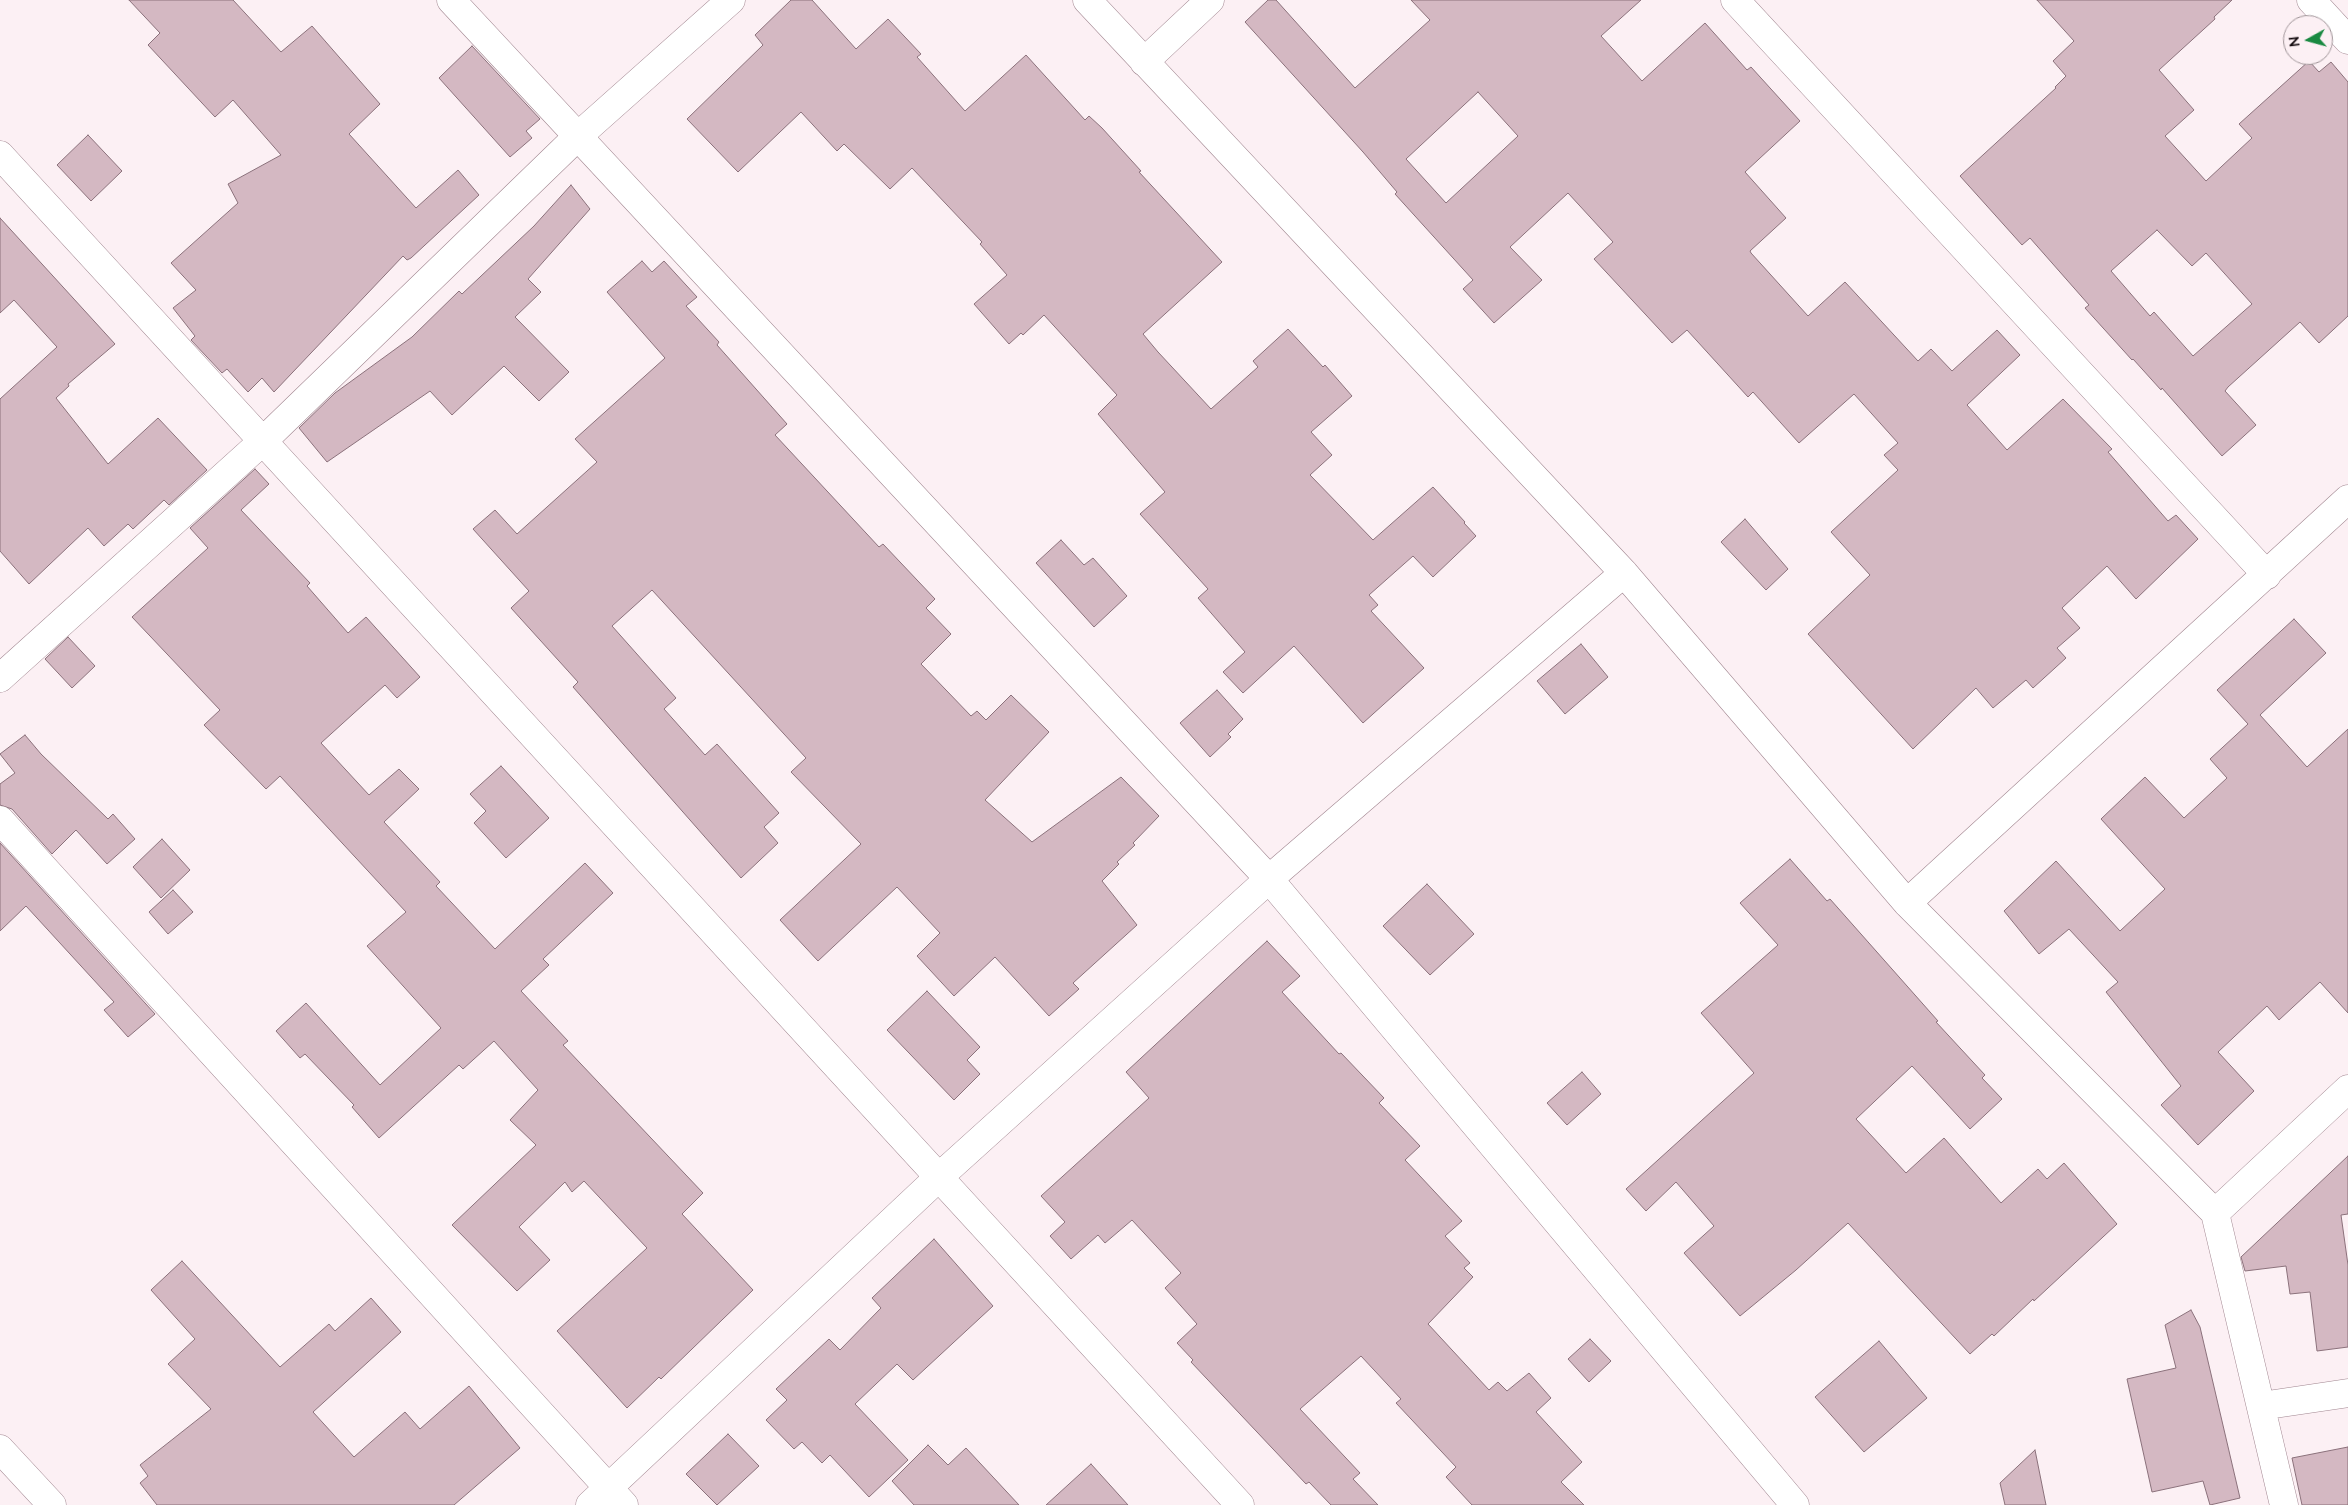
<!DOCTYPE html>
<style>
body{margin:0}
#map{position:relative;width:2348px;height:1505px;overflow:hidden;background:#fcf0f4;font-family:Mulish,sans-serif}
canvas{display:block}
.north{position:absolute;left:2283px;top:15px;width:50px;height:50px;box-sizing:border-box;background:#fcf0f4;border:1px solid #9f9498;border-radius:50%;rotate:263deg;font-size:14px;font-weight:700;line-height:20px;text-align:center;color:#130a0e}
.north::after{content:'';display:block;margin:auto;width:18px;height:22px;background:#198941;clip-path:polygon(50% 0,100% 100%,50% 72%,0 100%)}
</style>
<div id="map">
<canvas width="2348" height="1505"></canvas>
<div class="north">N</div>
</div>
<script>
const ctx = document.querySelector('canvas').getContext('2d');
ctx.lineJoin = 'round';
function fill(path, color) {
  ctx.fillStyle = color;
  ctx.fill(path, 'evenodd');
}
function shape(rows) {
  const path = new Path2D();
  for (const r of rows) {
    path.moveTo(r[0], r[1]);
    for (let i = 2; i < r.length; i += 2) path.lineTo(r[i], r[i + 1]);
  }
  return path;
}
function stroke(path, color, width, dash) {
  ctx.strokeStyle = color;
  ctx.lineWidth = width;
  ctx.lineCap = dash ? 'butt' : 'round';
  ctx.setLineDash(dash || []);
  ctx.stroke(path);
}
const building = shape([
 [129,0,233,0,281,52,312,26,380,104,349,134,416,208,458,170,479,195,411,258,407,260,403,256,274,392,262,378,248,392,227,369,222,373,191,340,195,336,173,308,196,290,171,263,238,203,228,184,281,155,233,100,215,117,148,45,160,33,129,0],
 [791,0,812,0,856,49,888,19,921,54,917,57,965,111,1026,55,1085,120,1089,116,1102,128,1141,171,1139,172,1222,262,1143,334,1158,352,1211,409,1258,367,1253,361,1288,329,1323,367,1325,365,1352,396,1311,432,1332,455,1310,475,1373,540,1433,487,1465,522,1464,523,1476,536,1433,577,1413,556,1369,595,1378,605,1371,611,1424,668,1363,723,1294,646,1243,693,1223,672,1245,652,1198,598,1208,589,1140,514,1165,492,1098,414,1117,395,1044,315,1023,335,1021,333,1009,344,974,304,1007,275,980,244,982,242,912,168,890,189,844,144,837,151,801,112,738,172,687,119,763,45,755,35,791,0],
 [1268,0,1276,0,1355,88,1430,20,1411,0,1641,0,1601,36,1642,81,1705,23,1747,70,1751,67,1800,121,1745,172,1786,218,1750,251,1751,253,1808,316,1845,282,1918,361,1931,349,1952,371,1997,330,2020,355,1967,405,2007,450,2063,399,2112,449,2108,452,2168,521,2176,515,2198,539,2136,599,2107,566,2062,608,2080,628,2057,648,2066,658,2033,688,2026,680,1993,708,1976,688,1913,749,1808,634,1870,575,1831,532,1898,470,1884,455,1898,443,1854,394,1799,443,1753,392,1748,397,1687,330,1672,343,1594,259,1613,242,1568,193,1510,247,1542,280,1494,323,1463,289,1473,280,1395,194,1397,192,1363,152,1245,22,1268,0],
 [1478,92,1518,136,1446,203,1406,159,1478,92],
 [2037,0,2232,0,2214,17,2215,19,2159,70,2194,110,2165,136,2206,181,2252,138,2239,124,2309,61,2319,72,2331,62,2348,82,2348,316,2319,343,2300,322,2228,387,2225,391,2256,425,2222,456,2162,388,2161,390,2133,359,2132,360,2085,308,2089,305,2030,238,2022,245,1960,176,2056,88,2055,87,2066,76,2053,61,2074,41,2037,0],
 [2157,230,2192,266,2206,253,2252,304,2193,356,2154,312,2150,316,2111,271,2157,230],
 [472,46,540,119,526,131,532,138,510,157,439,78,472,46],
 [88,135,122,171,91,201,57,165,88,135],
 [571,185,590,209,528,279,541,292,515,317,569,372,539,401,504,366,452,415,430,391,327,462,299,428,335,393,412,337,459,291,462,294,534,226,571,185],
 [0,218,115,344,68,384,69,386,56,398,108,464,158,418,207,470,169,505,164,500,133,529,128,524,104,546,88,528,29,584,0,551,0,399,57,347,14,300,0,313,0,218],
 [642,261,652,272,664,261,697,297,686,306,719,342,717,345,787,424,775,435,879,547,883,544,935,599,926,608,951,634,921,664,971,716,977,711,986,720,1011,695,1049,732,985,800,1032,842,1121,777,1159,816,1133,843,1135,845,1117,862,1119,864,1102,881,1137,925,1073,983,1079,989,1049,1016,995,957,954,996,917,956,940,933,897,887,818,961,780,920,861,844,791,772,806,758,652,590,612,626,676,698,664,709,705,755,717,744,779,813,764,827,778,843,741,878,573,687,578,682,511,608,529,591,473,529,495,510,517,534,597,462,575,439,665,358,607,292,642,261],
 [255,469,269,484,241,510,310,583,307,586,348,633,366,617,420,677,397,698,385,685,321,743,369,795,399,769,419,789,384,822,440,882,436,886,495,949,585,863,613,893,543,959,549,965,521,991,568,1041,563,1045,703,1193,682,1214,753,1290,661,1379,659,1377,627,1408,557,1331,647,1248,584,1181,572,1192,565,1182,519,1227,550,1260,517,1291,452,1225,536,1145,510,1120,538,1090,494,1041,463,1069,459,1065,379,1138,352,1107,354,1105,305,1054,300,1058,276,1031,306,1003,380,1085,441,1028,367,946,406,912,280,776,266,789,204,725,220,710,132,617,208,548,190,528,255,469],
 [1745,519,1788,569,1766,590,1721,542,1745,519],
 [1061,540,1084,565,1093,558,1127,596,1094,627,1036,563,1061,540],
 [2294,619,2326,653,2260,715,2307,767,2348,729,2348,1013,2320,982,2279,1020,2267,1006,2218,1052,2254,1091,2198,1145,2161,1105,2181,1086,2106,992,2118,982,2069,929,2039,954,2004,911,2056,861,2120,931,2165,889,2101,819,2145,777,2184,818,2227,778,2210,759,2248,724,2217,690,2294,619],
 [68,637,95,666,72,688,45,659,68,637],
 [1581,644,1608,677,1565,714,1537,681,1581,644],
 [1217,690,1243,719,1228,734,1231,737,1210,757,1180,723,1217,690],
 [25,735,41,754,108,819,113,814,135,839,107,864,76,830,52,854,12,809,0,805,0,784,15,773,0,754,25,735],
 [501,766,549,818,506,858,474,823,486,811,470,794,501,766],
 [162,839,190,870,161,898,133,867,162,839],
 [0,843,155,1014,128,1037,104,1010,114,1002,26,906,0,931,0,843],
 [1790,859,1827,901,1830,899,1938,1021,1936,1022,1985,1075,1982,1078,2002,1099,1970,1129,1912,1066,1856,1119,1906,1173,1944,1138,2001,1203,2038,1169,2047,1179,2064,1163,2117,1224,2034,1301,2033,1299,1994,1336,1992,1334,1970,1354,1848,1223,1796,1270,1740,1316,1684,1253,1714,1226,1676,1182,1646,1211,1626,1189,1754,1073,1701,1013,1778,945,1740,903,1790,859],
 [1427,884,1474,934,1430,975,1383,926,1427,884],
 [173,890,193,912,168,934,149,912,173,890],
 [1267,941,1300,976,1282,992,1339,1054,1341,1053,1384,1098,1379,1103,1420,1146,1405,1160,1462,1221,1445,1236,1470,1263,1464,1268,1473,1277,1428,1324,1489,1390,1498,1382,1507,1391,1529,1373,1551,1398,1536,1412,1582,1462,1561,1482,1584,1505,1472,1505,1446,1477,1456,1467,1396,1403,1401,1399,1361,1356,1300,1409,1360,1473,1353,1479,1378,1505,1331,1505,1309,1482,1306,1484,1191,1362,1193,1360,1177,1343,1197,1324,1165,1288,1181,1273,1132,1220,1105,1243,1098,1235,1071,1259,1050,1236,1065,1222,1041,1196,1149,1098,1126,1072,1267,941],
 [927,991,980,1047,967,1060,980,1074,954,1100,887,1030,927,991],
 [1582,1072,1601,1094,1567,1125,1547,1103,1582,1072],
 [2348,1156,2348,1214,2341,1215,2348,1265,2348,1347,2317,1351,2310,1292,2290,1294,2286,1266,2245,1271,2241,1257,2348,1156],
 [934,1239,993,1306,913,1380,897,1364,855,1404,908,1460,869,1497,830,1455,822,1463,802,1442,794,1449,766,1420,787,1400,776,1389,829,1339,840,1350,881,1308,872,1298,934,1239],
 [182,1261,280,1367,329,1324,335,1331,371,1298,401,1332,313,1412,354,1457,405,1412,420,1429,469,1386,520,1448,454,1505,157,1505,140,1483,148,1476,140,1465,211,1409,168,1364,195,1339,151,1290,182,1261],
 [2191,1310,2200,1327,2240,1498,2210,1505,2203,1481,2152,1492,2127,1379,2176,1368,2165,1325,2191,1310],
 [1590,1339,1611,1361,1589,1382,1568,1359,1590,1339],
 [1879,1341,1927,1398,1864,1452,1815,1397,1879,1341],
 [728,1434,759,1466,717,1505,686,1474,728,1434],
 [928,1445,948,1465,966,1448,1019,1505,914,1505,892,1481,928,1445],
 [2348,1447,2348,1505,2302,1505,2292,1458,2348,1447],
 [2035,1450,2046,1505,2005,1505,2000,1483,2035,1450],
 [1091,1464,1128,1505,1046,1505,1091,1464]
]);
const minor = shape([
 [451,0,1269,879,1795,1505],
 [1087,0,1624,573,1907,903,2215,1213,2284,1505],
 [1735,0,2267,575],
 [2311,0,2348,40],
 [1144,62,1210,0],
 [0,155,1240,1505],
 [0,678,263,441,577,137,731,0],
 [0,820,624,1505],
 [1907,903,2348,499],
 [2215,1213,2348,1089],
 [2261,1406,2348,1393],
 [0,1449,52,1505],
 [590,1505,939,1177,1269,879,1624,573]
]);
fill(building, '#d4b8c2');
stroke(building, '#8b717b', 1);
stroke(minor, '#a18690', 29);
stroke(minor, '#fff', 28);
</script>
